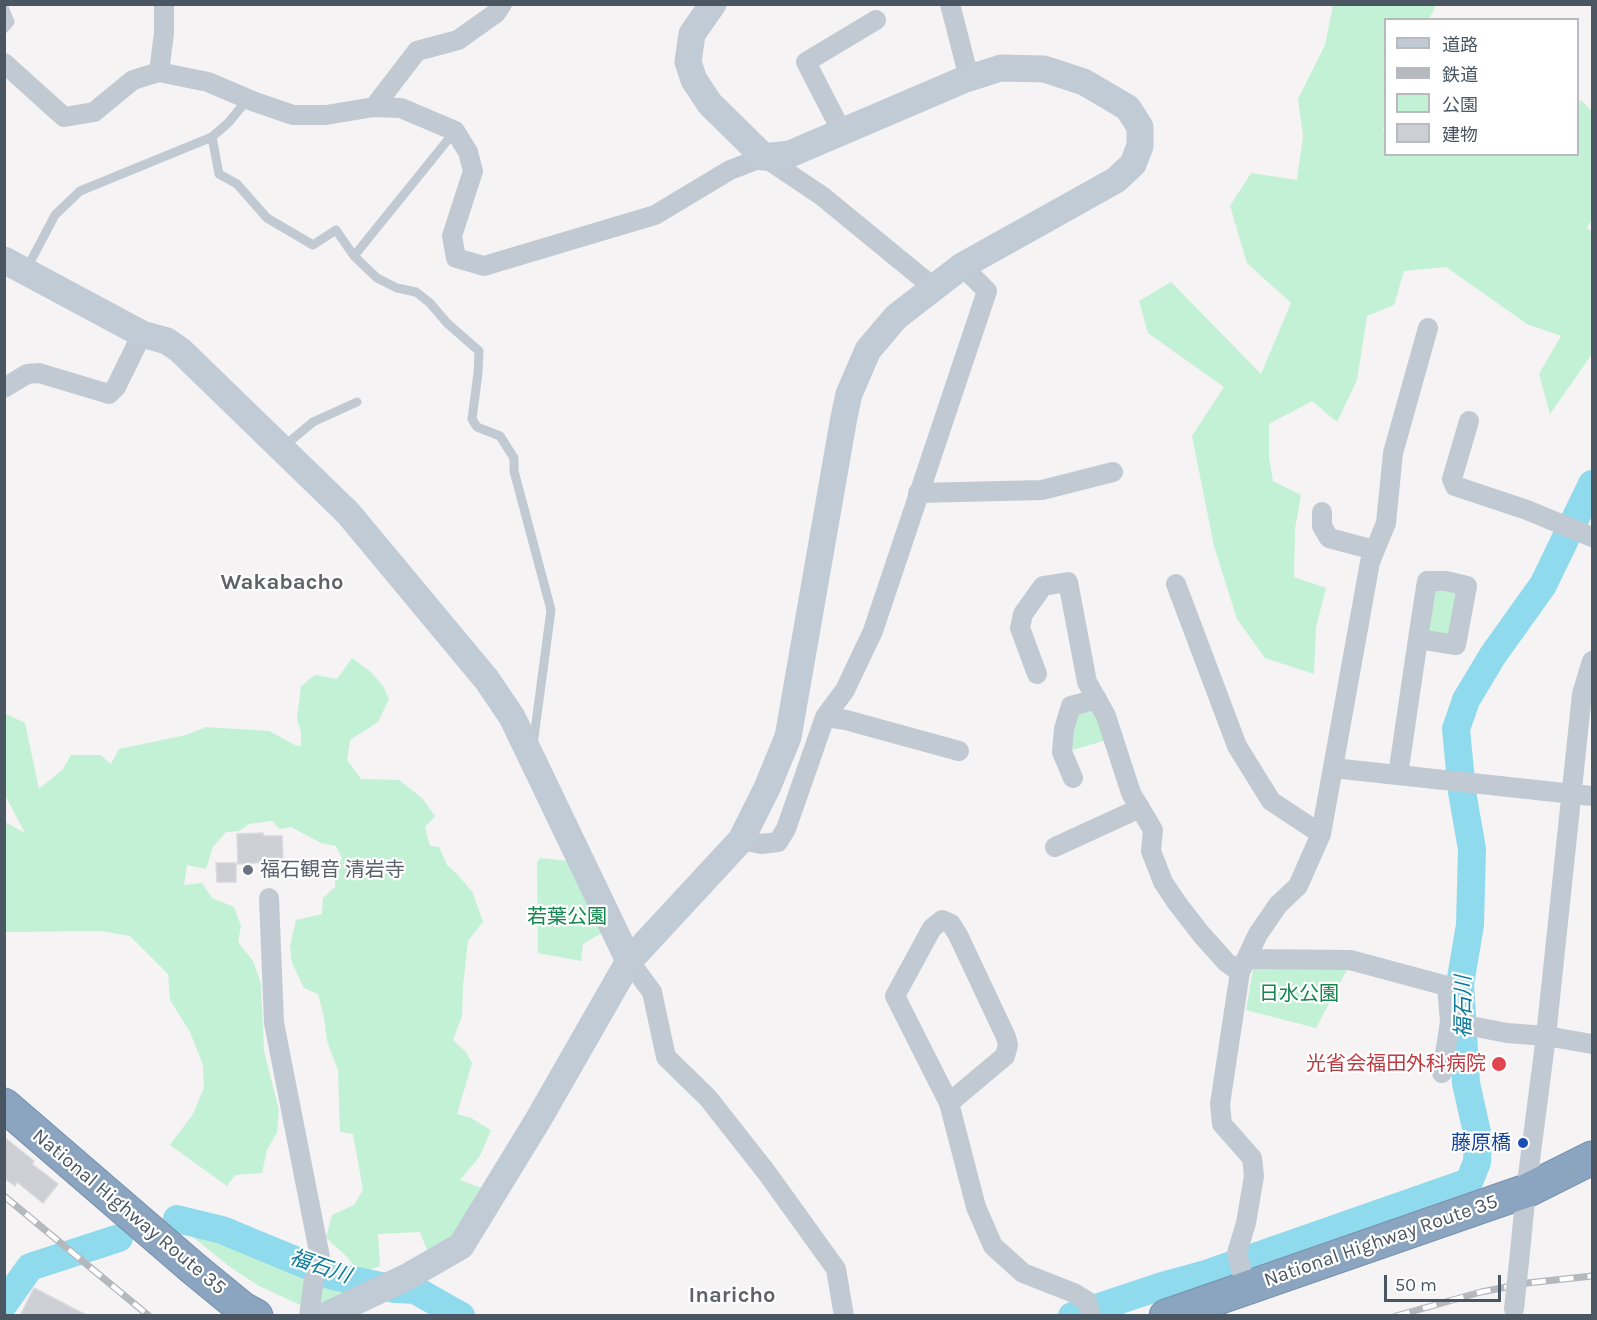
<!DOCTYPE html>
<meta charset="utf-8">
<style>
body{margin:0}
#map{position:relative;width:1597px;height:1320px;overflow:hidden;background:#f5f3f3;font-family:Karla,"Noto Sans JP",sans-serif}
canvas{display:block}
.frame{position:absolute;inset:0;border:6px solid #4a5661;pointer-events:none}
.legend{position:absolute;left:1384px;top:18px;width:195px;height:138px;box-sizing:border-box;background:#fff;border:2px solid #b7bbc0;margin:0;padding:8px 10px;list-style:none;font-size:18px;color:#4a5661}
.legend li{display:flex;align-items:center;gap:12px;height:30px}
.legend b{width:30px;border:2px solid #b7bbc0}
.scale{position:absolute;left:1384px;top:1275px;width:117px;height:27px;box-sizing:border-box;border:3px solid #4a5661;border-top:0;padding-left:8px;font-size:18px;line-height:21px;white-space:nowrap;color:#4a5661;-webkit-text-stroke:4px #fff;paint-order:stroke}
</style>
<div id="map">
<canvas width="1597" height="1320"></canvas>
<div class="frame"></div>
<ul class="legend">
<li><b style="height:8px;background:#c1cbd6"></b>道路</li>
<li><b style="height:8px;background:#b5b8bd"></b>鉄道</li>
<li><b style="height:16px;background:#c3f1d5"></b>公園</li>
<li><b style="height:16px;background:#cdcfd5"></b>建物</li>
</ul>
<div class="scale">50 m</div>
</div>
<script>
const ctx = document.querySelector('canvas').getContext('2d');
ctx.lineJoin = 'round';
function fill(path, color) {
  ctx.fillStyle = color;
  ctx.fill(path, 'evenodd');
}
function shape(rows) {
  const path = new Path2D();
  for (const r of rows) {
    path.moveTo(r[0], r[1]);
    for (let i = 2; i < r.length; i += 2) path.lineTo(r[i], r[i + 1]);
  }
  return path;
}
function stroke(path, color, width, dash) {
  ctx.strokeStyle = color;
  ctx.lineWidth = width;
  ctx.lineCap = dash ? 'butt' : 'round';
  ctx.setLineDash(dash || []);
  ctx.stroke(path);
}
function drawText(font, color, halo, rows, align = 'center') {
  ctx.font = font + ' Karla,"Noto Sans JP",sans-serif';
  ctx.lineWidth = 4.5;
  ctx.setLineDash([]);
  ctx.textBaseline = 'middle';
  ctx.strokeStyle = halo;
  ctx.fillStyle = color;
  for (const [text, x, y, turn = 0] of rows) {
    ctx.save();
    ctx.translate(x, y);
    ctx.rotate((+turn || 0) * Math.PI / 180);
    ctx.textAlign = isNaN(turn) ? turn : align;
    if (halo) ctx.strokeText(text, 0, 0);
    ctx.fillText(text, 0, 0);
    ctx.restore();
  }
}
const green = shape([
 [1333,5,1436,5,1429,19,1386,20,1386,118,1383,130,1385,131,1386,154,1578,154,1578,100,1582,101,1592,111,1592,219,1587,228,1592,232,1592,354,1550,414,1539,374,1561,336,1527,324,1446,267,1404,271,1394,305,1367,316,1357,380,1337,422,1312,401,1269,424,1269,458,1273,481,1301,495,1295,529,1294,577,1326,588,1316,627,1314,674,1265,658,1237,619,1214,546,1192,436,1224,387,1148,333,1139,301,1171,282,1261,374,1291,303,1247,263,1230,206,1251,173,1297,180,1303,136,1298,99,1325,45],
 [1430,585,1457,589,1455,636,1425,632],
 [352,658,371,672,383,686,389,699,378,722,350,740,347,760,361,779,399,780,422,798,435,816,425,827,430,846,439,847,447,865,457,874,473,893,483,922,468,941,463,986,462,1016,453,1040,466,1052,472,1063,457,1114,471,1118,491,1130,480,1156,460,1180,484,1189,457,1241,427,1250,420,1232,378,1234,380,1266,361,1273,344,1254,326,1238,332,1215,354,1205,363,1190,353,1134,340,1132,338,1070,327,1041,324,1017,318,994,304,988,292,963,290,946,296,920,322,914,323,898,335,887,335,870,342,858,336,846,321,843,291,827,280,829,272,821,249,824,239,831,226,832,213,847,206,869,187,865,184,885,202,883,212,898,234,907,241,926,238,942,253,961,261,984,264,1051,279,1110,277,1132,267,1150,262,1173,235,1175,227,1186,170,1145,193,1114,204,1088,203,1065,190,1032,170,1000,168,974,130,936,101,931,5,932,5,822,25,833,5,795,4,713,25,723,39,789,63,769,71,755,100,755,111,764,119,749,186,735,206,727,269,731,295,745,301,746,301,732,297,719,301,686,315,675,337,679],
 [1097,707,1107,740,1069,751,1075,712],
 [540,858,568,861,609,929,583,944,581,961,538,953,537,862],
 [1254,963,1349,966,1316,1028,1246,1010],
 [183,1220,351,1289,348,1293,318,1305,298,1304,259,1286,230,1267,178,1225]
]);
const river = shape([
 [177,1219,222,1230,333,1276,395,1289,415,1290,461,1316],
 [4,1304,30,1267,119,1238],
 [1072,1316,1162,1286,1206,1274,1469,1182,1477,1162,1478,1137,1466,1083,1460,984,1470,925,1472,849,1462,792,1456,729,1466,700,1493,655,1543,585,1592,484]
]);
const building = shape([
 [263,833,263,836,282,836,283,861,238,864,237,834,263,833],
 [216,863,236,863,236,882,217,882,216,863],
 [4,1137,34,1161,32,1164,58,1184,43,1203,17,1182,15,1186,4,1178,4,1137],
 [34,1288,88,1316,20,1316,34,1288]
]);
const lane = shape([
 [4,7,10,22,4,29],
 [212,137,219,174,237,184,267,218,313,245,336,230,354,256,377,278,397,288,416,292,430,303,447,323,479,351,478,373,472,419,477,427,500,436,514,458,514,471,551,610,533,745],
 [354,256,455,131],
 [26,270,55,215,80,191,212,137,228,123,248,99],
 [283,447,313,422,357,402]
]);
const street = shape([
 [950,4,969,78],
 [4,63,64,117,94,112,133,80,159,72,208,82,255,102,293,115,326,115,374,107,401,108,455,131,468,152,473,171,452,236,456,258,484,266,655,215,730,170,764,157,822,196,933,287],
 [159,72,164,33,164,4],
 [374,107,417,51,458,40,496,13,502,4],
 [842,132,806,62,876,20],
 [4,388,27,374,39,373,109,394,116,387,142,334],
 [1469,421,1452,479,1455,486,1527,510,1592,537],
 [918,493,1042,490,1113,472],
 [1322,512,1322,526,1329,538,1374,550],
 [1176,584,1237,746,1271,801,1321,834],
 [1037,674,1020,628,1023,614,1043,586,1068,582,1087,682,1106,716,1131,793,1153,830,1151,851,1163,882,1177,903,1201,934,1226,962,1240,972],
 [825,717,846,720,959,751],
 [1333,768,1592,796],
 [1398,775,1418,639,1427,581,1446,581,1467,586,1456,645,1418,639],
 [1073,778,1062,752,1064,729,1071,706,1097,699],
 [741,840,761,844,778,842,786,829,825,717,845,690,873,631,987,291,962,266],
 [1055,847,1140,808],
 [269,898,274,1023,321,1262,314,1279,309,1316],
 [942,920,951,924,958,935,1006,1037,1008,1045,1005,1056,949,1103,895,996,932,928,942,920],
 [1246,959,1350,960,1447,986,1450,1022,1442,1073],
 [629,961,652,992,666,1057,708,1098,767,1173,836,1269,844,1316],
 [1450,1022,1507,1033,1546,1036,1592,1044],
 [949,1103,976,1207,993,1246,1023,1273,1074,1293,1087,1301,1091,1316],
 [1519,1262,1526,1191,1546,1036,1582,694,1592,661],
 [1246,1287,1237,1253,1246,1223,1254,1176,1252,1158,1222,1124,1220,1104,1240,972,1258,934,1278,905,1298,886,1321,834,1370,562,1386,523,1393,453,1428,328]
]);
const secondary = shape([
 [4,260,142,334,167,341,180,350,348,513,487,680,512,717,629,961],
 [325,1316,407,1277,461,1246,538,1120,629,961,741,840,767,788,788,737,844,417,849,394,868,350,896,317,962,266,1116,180,1133,164,1140,146,1140,127,1128,108,1084,82,1044,69,1001,68,963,80,790,154,764,157,710,104,694,80,688,62,692,34,713,4]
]);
const highway = shape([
 [4,1105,193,1268,243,1309,256,1316],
 [1166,1316,1526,1191,1592,1158]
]);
const rail = shape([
 [4,1196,149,1316],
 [1396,1316,1481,1292,1527,1283,1592,1276]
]);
const streetBridge = shape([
 [1514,1309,1519,1262]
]);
const markers = [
 [248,870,6,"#6b7280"],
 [1499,1064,8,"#e0444e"],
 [1523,1143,6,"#1a4fb4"]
];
const worshipNames = [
 ["福石観音 清岩寺",260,870]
];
const parkNames = [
 ["若葉公園",567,917],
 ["日水公園",1299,994]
];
const healthNames = [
 ["光省会福田外科病院",1486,1064]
];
const transitNames = [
 ["藤原橋",1511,1143]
];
const streetNames = [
 ["National Highway Route 35",129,1212,40],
 ["National Highway Route 35",1381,1241,-19]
];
const waterNames = [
 ["福石川",1464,1007,-90],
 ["福石川",320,1267,19]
];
const quarterNames = [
 ["Wakabacho",282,583],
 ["Inaricho",732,1296]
];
fill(green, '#c3f1d5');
stroke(river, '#90daee', 28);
fill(building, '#cdcfd5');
stroke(building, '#d7d9de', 1.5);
stroke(highway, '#7690ad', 35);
stroke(lane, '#c1cad2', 9);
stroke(street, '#c1cad2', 20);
stroke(secondary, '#c1cbd6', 27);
stroke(highway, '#8ba5c1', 33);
stroke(rail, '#b5b8bd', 7);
stroke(rail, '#fff', 4.5, [14]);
stroke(streetBridge, '#c1cad2', 20);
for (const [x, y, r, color] of markers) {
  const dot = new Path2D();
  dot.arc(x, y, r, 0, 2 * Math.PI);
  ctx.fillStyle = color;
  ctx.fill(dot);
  stroke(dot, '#fff', 2);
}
drawText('20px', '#5b616d', '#fff', worshipNames, 'left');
drawText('20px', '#17864f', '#fff', parkNames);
drawText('20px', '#be3a42', '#fff', healthNames, 'right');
drawText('20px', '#164399', '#fff', transitNames, 'right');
drawText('20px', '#4a5661', '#fff', streetNames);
drawText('italic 21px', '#0c7c9b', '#fff', waterNames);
drawText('bold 22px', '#5f6368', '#fff', quarterNames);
</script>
